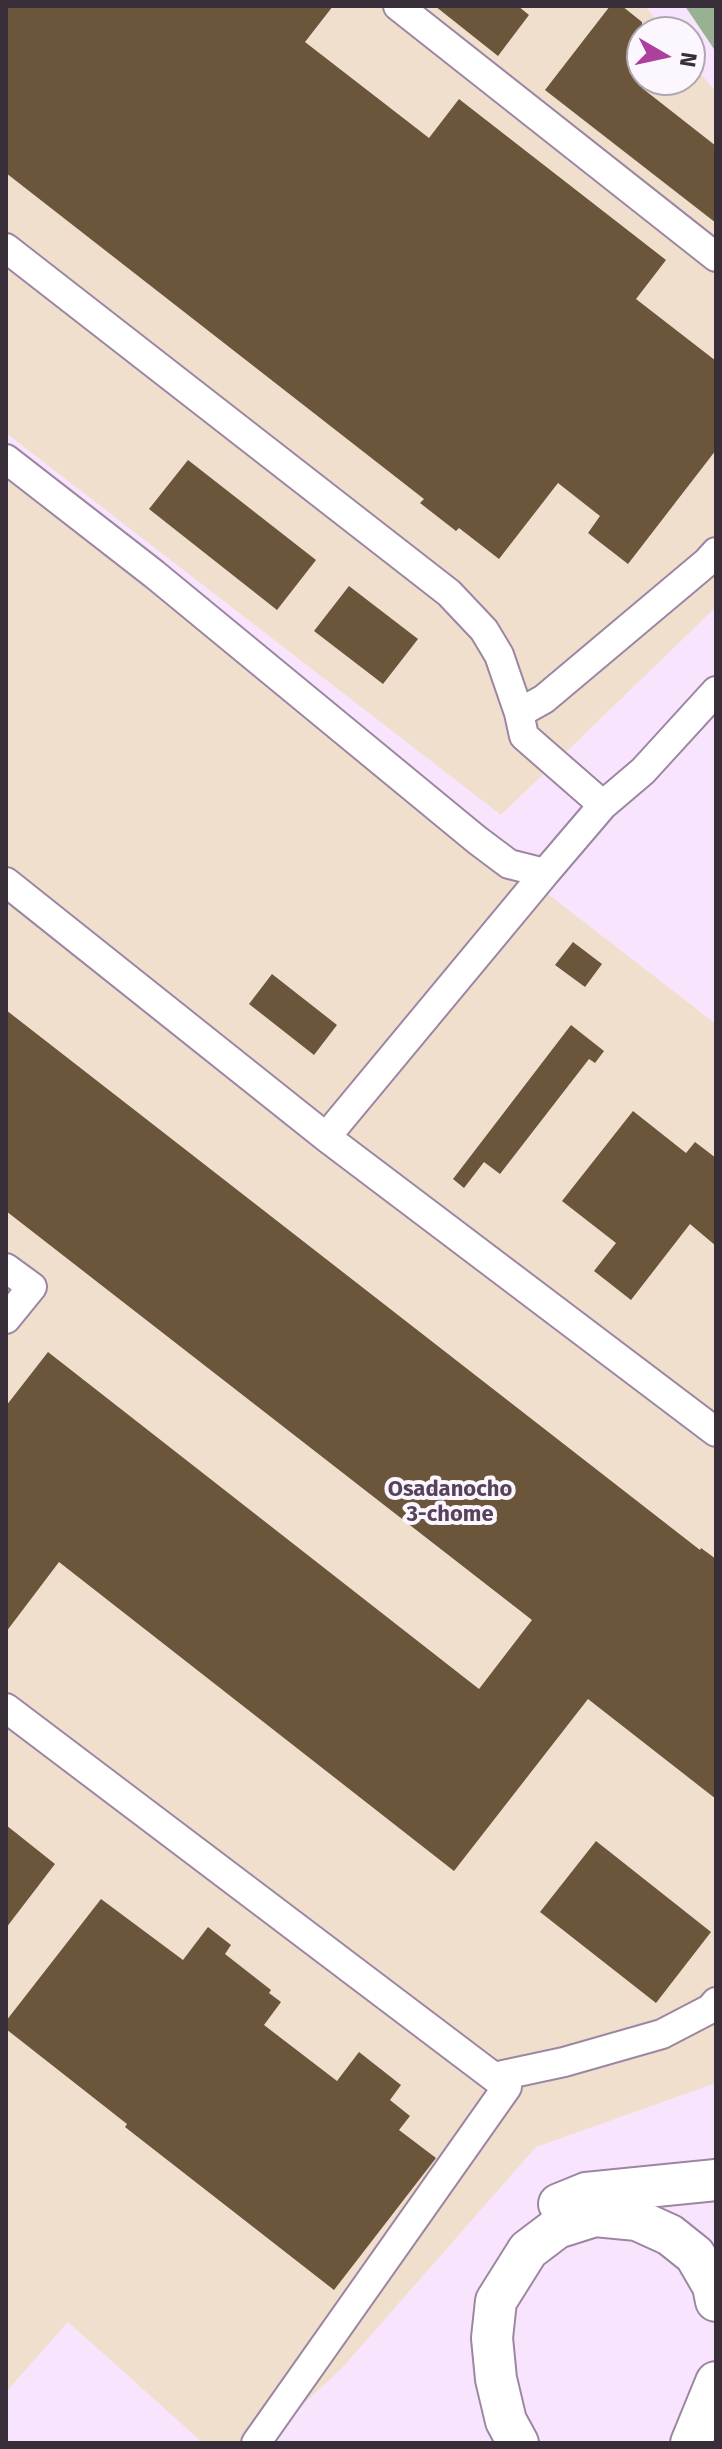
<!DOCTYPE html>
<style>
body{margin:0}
#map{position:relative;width:722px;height:2449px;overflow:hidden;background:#f8e5fd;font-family:"Fira Sans",sans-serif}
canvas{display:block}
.frame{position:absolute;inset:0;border:8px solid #372e39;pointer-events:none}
.north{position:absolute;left:626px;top:16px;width:80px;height:80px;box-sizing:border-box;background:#fcf7fe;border:2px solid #ada7af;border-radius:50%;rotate:99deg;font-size:22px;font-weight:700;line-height:32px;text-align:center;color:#372e39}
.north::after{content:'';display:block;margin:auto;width:28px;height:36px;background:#ad3f9d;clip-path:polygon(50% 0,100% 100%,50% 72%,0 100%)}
</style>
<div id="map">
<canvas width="722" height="2449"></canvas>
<div class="frame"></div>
<div class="north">N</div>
</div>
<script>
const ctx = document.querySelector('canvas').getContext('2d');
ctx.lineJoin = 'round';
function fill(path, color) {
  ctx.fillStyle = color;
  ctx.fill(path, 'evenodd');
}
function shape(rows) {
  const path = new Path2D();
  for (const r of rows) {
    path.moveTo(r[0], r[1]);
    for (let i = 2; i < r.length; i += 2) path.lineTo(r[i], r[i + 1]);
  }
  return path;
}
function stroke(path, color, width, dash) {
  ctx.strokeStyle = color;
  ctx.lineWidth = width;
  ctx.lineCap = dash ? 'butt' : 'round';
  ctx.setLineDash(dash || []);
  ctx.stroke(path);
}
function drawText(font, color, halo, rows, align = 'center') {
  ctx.font = font + ' "Fira Sans",sans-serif';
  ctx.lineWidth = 8;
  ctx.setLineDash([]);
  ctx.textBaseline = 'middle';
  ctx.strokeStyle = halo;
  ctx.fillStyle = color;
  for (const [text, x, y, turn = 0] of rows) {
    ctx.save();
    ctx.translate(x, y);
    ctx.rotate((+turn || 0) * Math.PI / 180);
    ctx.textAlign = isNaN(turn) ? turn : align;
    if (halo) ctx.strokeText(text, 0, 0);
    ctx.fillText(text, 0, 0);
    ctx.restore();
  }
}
const industrial = shape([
 [6,6,645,6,666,32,642,32,642,80,690,80,690,61,716,92,716,607,501,815,6,433],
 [6,475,716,1024,716,2083,536,2147,342,2368,277,2429,260,2415,238,2443,203,2443,68,2322,6,2392]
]);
const forest = shape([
 [685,6,716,6,716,52]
]);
const building = shape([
 [6,6,333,6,305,42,429,138,459,99,666,260,636,299,716,361,716,450,628,564,588,533,600,516,558,483,499,559,459,528,456,531,420,503,424,499,6,173],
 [435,6,518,6,529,15,498,56],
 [610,6,622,6,642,22,642,88,716,146,716,223,545,90],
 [188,460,316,560,277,610,149,509],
 [349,586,418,639,383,684,314,631],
 [573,942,602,964,585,987,555,965],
 [272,974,337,1025,314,1055,249,1004],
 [6,1010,700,1550,701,1548,716,1559,716,1799,588,1699,454,1871,59,1562,6,1632,6,1406,48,1352,479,1689,532,1620,6,1211],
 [571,1025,604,1051,595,1063,589,1059,500,1174,484,1162,464,1188,453,1179],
 [633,1111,686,1153,695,1142,716,1158,716,1246,690,1224,631,1300,594,1271,616,1243,562,1201],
 [6,1825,55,1864,6,1928],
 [596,1841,711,1932,656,2003,540,1912],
 [101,1899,183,1960,208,1927,231,1945,225,1954,271,1990,269,1993,281,2002,264,2025,337,2081,359,2052,401,2085,390,2100,410,2116,399,2130,436,2158,334,2290,125,2127,127,2124,6,2029,6,2021]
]);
const minor = shape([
 [398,6,716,257],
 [6,248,449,593,484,630,499,655,519,713,544,699,707,562,716,552],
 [6,459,154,574,477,840,509,864,545,873,603,805,643,771,716,691],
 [519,713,524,736,603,805],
 [6,882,326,1137,716,1432],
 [326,1137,545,873],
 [6,1268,32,1287,6,1319],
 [6,1708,507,2087,256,2443],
 [494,2077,564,2062,662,2034,710,2009,716,2002]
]);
const highway = shape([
 [559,2204,586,2193,716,2180],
 [518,2443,506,2421,496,2379,492,2338,496,2301,528,2250,557,2228,595,2216,637,2220,670,2235,695,2255,713,2286,716,2301],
 [691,2443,716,2382]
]);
const neighbourhoodNames = [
 ["Osadanocho",450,1490],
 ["3-chome",450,1515]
];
fill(industrial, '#f1dfce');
fill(forest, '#99b193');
fill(building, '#6b563c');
stroke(minor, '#9c86a2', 32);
stroke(highway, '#9c86a2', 44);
stroke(minor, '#fff', 28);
stroke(highway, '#fff', 40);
drawText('bold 22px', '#56435b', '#fcf7fe', neighbourhoodNames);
</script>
